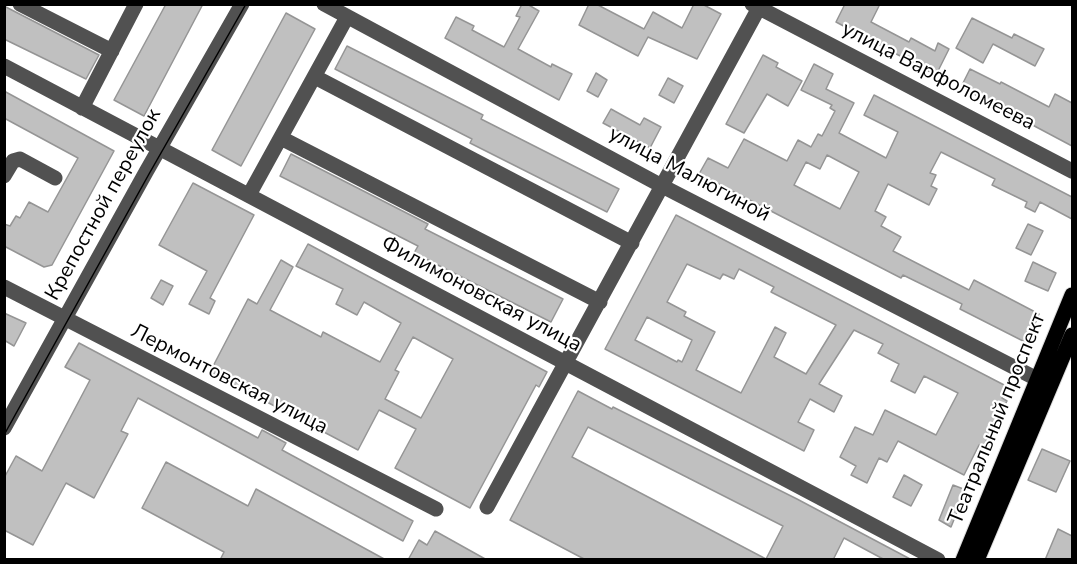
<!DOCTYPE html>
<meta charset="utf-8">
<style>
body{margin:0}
#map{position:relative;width:1077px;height:564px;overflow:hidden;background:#fff;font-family:"Nunito Sans",sans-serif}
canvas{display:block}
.frame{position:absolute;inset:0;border:6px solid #000;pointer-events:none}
</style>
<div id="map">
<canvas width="1077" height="564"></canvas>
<div class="frame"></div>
</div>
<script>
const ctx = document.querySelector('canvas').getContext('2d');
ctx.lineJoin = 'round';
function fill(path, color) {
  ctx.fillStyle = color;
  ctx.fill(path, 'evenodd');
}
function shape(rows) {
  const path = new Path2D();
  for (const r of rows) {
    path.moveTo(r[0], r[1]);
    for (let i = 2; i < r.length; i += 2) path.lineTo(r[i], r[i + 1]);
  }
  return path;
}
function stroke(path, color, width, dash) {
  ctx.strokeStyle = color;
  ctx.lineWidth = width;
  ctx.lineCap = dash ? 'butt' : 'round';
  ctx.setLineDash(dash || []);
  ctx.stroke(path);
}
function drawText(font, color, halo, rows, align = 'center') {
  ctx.font = font + ' "Nunito Sans",sans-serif';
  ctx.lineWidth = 4.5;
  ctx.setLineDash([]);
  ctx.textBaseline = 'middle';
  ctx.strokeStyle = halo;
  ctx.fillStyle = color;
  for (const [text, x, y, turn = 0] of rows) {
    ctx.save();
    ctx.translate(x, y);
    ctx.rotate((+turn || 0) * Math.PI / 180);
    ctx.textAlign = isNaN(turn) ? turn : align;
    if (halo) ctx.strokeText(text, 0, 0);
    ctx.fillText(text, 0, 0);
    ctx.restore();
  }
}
const building = shape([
 [166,4,203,4,144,116,114,100,166,4],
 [522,4,527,4,539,11,518,49,551,67,552,64,572,74,559,100,445,38,456,17,474,26,472,30,504,47,520,17,516,16,522,4],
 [589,4,596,4,644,29,653,12,682,28,694,4,702,4,721,14,697,59,648,37,638,56,579,25,589,4],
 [845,4,880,4,871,22,909,42,911,38,935,51,938,43,949,49,936,75,836,22,845,4],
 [4,6,99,55,86,79,4,39,4,6],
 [286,13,315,29,241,166,212,150,286,13],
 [972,18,1012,38,1014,34,1044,49,1035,66,993,44,983,63,956,48,972,18],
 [347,46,483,115,481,119,619,189,607,212,470,143,472,139,335,69,347,46],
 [763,55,778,63,776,67,802,81,788,106,767,94,744,133,726,124,763,55],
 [814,64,833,74,826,89,854,103,839,133,886,158,898,132,864,115,874,95,1072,197,1072,219,1040,202,1035,212,1025,207,1027,202,992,185,995,179,941,152,930,173,936,175,931,186,937,189,929,205,888,184,875,211,886,217,881,226,901,237,893,251,969,290,974,280,1039,314,1027,343,960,309,962,304,903,275,901,278,699,174,708,158,728,168,744,139,787,161,798,140,811,147,818,134,822,136,835,111,830,108,832,105,801,90,814,64],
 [827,155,859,172,840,209,794,185,806,162,820,169,827,155],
 [970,69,1000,84,1001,82,1049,107,1055,94,1072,103,1072,146,961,87,970,69],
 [596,73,607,80,598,97,587,91,596,73],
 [668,78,683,86,674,103,659,95,668,78],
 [4,91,114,151,52,265,44,267,4,246,4,224,10,226,16,216,20,218,29,202,48,212,78,158,4,118,4,91],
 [611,109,640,125,644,118,661,127,650,148,603,123,611,109],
 [291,154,428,224,425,229,563,299,551,322,414,253,418,246,280,176,291,154],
 [193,183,254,215,210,298,215,301,209,314,189,304,207,271,159,245,193,183],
 [676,215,1008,387,1002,398,1007,401,983,447,979,445,964,475,898,441,887,462,879,458,867,483,851,475,856,466,840,457,855,427,873,435,885,410,936,435,958,393,924,376,915,393,891,381,899,364,878,353,883,344,854,330,819,384,842,396,834,412,810,399,798,422,814,430,804,451,605,349,676,215],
 [687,264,720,279,723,274,734,279,739,269,774,287,771,292,836,325,806,374,774,357,786,333,775,327,741,393,696,370,715,332,684,316,686,312,667,302,687,264],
 [647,317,692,340,682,362,678,360,677,362,635,340,647,317],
 [1028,224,1043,231,1031,255,1016,248,1028,224],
 [308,244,547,372,539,387,536,385,470,508,395,468,416,429,379,410,358,450,210,372,248,299,257,304,281,260,293,267,270,310,321,337,323,332,380,362,401,323,364,302,357,315,336,304,343,289,296,266,308,244],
 [413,337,453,359,421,418,385,399,399,372,395,370,413,337],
 [1033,262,1056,273,1048,291,1025,281,1033,262],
 [161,280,173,286,163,305,151,298,161,280],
 [4,313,26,323,14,346,4,340,4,313],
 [79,343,258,438,262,430,286,443,282,450,413,521,403,541,138,398,121,431,128,434,94,498,66,483,33,545,4,530,4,478,16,456,42,471,90,380,65,367,79,343],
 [578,391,612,409,613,407,797,499,912,560,885,560,844,538,833,560,586,560,510,520,578,391],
 [588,427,783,526,766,559,572,457,588,427],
 [1042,449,1070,461,1056,492,1028,480,1042,449],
 [166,462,248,506,256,489,386,560,220,560,224,552,142,508,166,462],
 [904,475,922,485,911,506,893,497,904,475],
 [953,485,966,490,951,527,939,520,953,485],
 [1058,529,1072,536,1072,560,1045,560,1058,529],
 [435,531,487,560,408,560,419,540,427,545,435,531]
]);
const minor = shape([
 [20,4,112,51],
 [324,4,662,186,1037,379],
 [752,4,1072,171],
 [4,66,938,560],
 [315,77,632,243],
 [82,108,136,4],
 [281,138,600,302],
 [4,176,13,161,20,159,55,178],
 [249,195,347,17],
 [4,287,436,509],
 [4,428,146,172,242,4],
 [487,507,761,4]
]);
const major = shape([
 [963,560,1072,295],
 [977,560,1072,335]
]);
const tram = shape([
 [4,435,149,174,246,4]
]);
const streetNames = [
 ["улица Варфоломеева",938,77,27],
 ["улица Малюгиной",689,175,28],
 ["Крепостной переулок",104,205,-61],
 ["Филимоновская улица",481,295,28],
 ["Лермонтовская улица",229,380,27],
 ["Театральный проспект",998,419,-68]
];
fill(building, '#c0c0c0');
stroke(building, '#959595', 1.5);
stroke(major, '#dbdbdb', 17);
stroke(minor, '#515151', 15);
stroke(major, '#000', 15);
stroke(tram, '#000', 1.5);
drawText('21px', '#000', '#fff', streetNames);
</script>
